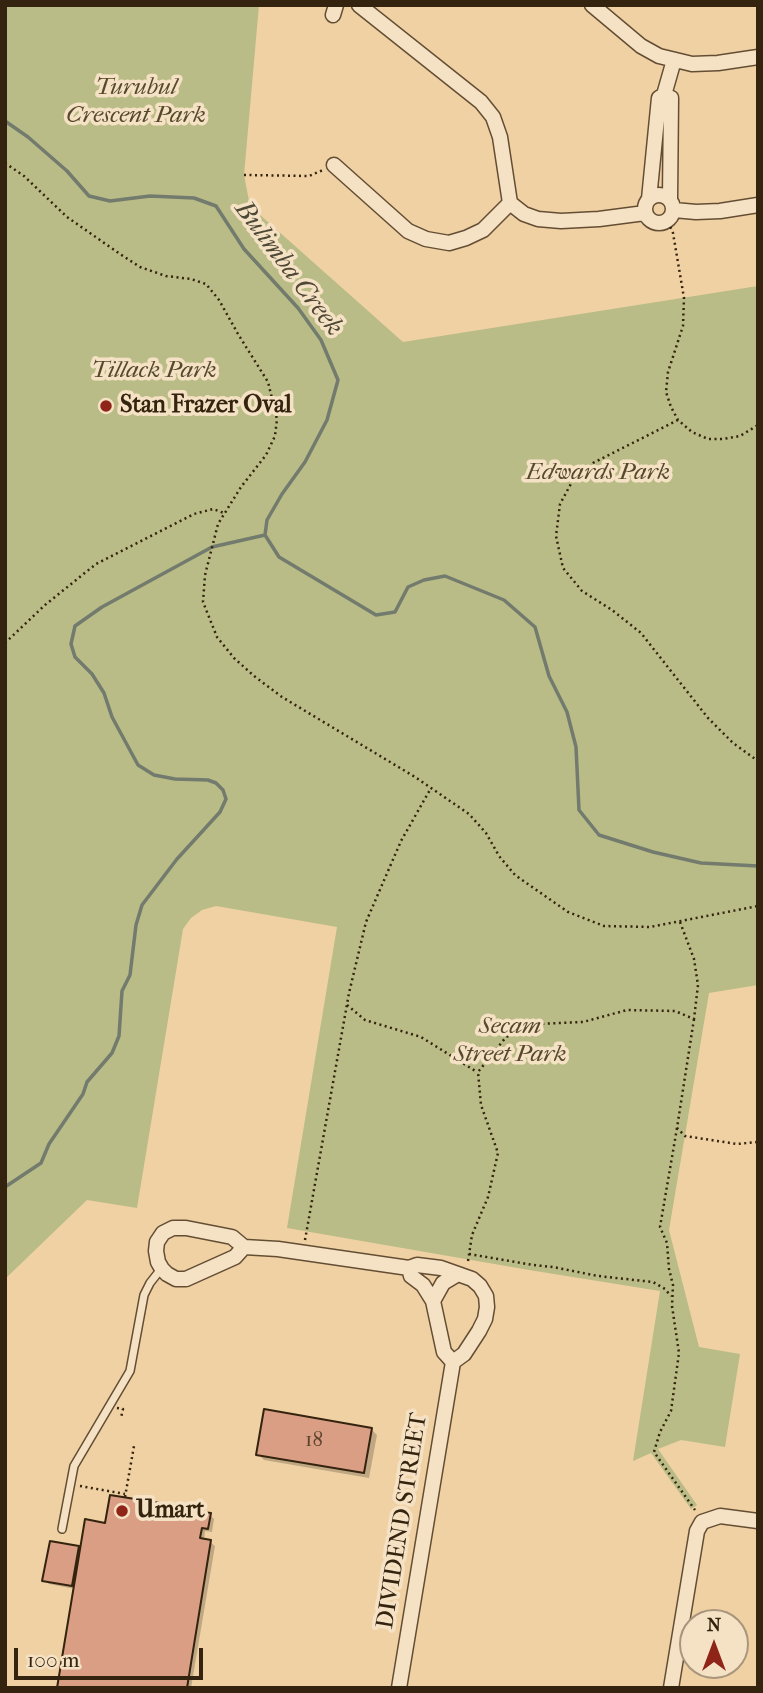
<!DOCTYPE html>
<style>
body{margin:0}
#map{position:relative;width:763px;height:1693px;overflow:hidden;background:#f0d1a4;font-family:"IM FELL French Canon",serif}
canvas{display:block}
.frame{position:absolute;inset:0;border:7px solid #34230e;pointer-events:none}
.north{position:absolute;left:679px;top:1609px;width:70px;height:70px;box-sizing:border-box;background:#f5e1c4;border:2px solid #a8957b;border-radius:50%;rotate:0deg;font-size:19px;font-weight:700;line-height:28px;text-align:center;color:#34230e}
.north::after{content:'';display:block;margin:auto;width:24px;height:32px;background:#8f2418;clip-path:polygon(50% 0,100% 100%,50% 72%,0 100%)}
.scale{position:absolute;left:14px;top:1648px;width:189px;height:32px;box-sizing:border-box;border:4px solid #34230e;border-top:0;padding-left:9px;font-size:21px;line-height:24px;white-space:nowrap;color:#34230e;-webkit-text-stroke:5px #f5e1c4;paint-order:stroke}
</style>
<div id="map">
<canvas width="763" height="1693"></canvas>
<div class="frame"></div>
<div class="north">N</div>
<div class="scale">100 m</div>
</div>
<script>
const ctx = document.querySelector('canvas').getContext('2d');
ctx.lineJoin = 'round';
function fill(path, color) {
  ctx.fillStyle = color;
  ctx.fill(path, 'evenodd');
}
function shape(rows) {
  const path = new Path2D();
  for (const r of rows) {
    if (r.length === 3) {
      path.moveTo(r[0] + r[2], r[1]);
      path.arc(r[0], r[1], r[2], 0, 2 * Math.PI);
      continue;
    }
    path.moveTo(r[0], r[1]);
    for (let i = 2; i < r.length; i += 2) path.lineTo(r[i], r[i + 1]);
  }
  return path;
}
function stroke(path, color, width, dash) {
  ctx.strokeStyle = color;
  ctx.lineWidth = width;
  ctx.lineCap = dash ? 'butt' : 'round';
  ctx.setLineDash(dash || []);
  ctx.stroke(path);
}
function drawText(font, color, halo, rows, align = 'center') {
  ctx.font = font + ' "IM FELL French Canon",serif';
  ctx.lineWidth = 7;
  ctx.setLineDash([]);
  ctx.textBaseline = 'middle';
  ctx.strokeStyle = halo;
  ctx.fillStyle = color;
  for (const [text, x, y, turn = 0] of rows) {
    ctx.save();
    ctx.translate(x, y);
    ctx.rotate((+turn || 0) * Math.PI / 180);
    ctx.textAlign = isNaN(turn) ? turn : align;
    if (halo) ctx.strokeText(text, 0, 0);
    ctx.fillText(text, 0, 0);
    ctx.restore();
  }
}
const green = shape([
 [5,5,259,5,244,175,250,206,403,342,758,286,758,985,709,993,669,1230,699,1347,740,1354,725,1447,681,1440,658,1449,697,1505,691,1509,651,1453,633,1461,660,1291,529,1270,287,1228,337,927,216,906,202,910,191,918,183,929,137,1208,87,1200,5,1279]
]);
const shadow = shape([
 [371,1429,377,1435,369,1478,264,1460,258,1454],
 [210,1515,214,1519,212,1532,205,1531,204,1541,210,1542,215,1546,191,1688,58,1688,75,1589,49,1584,44,1580,51,1543,82,1548,107,1525]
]);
const stream = shape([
 [5,121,28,137,67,171,89,196,110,201,150,196,194,198,216,206,244,249,298,308,321,340,338,380,327,420,305,462,282,494,267,520,265,535,279,557,376,615,395,612,408,587,424,580,445,576,504,600,535,627,549,676,567,712,576,747,579,810,599,835,653,852,701,863,758,866],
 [5,1187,41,1163,49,1144,83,1094,87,1082,112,1053,119,1036,122,991,130,975,136,925,142,905,177,859,220,812,226,799,223,790,216,783,208,780,175,779,154,775,138,765,112,717,104,693,92,674,75,657,71,644,75,626,102,607,212,547,265,535]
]);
const building = shape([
 [264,1409,372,1428,364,1473,256,1455,264,1409],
 [110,1495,204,1510,203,1512,211,1513,208,1529,202,1528,200,1538,211,1540,187,1688,57,1688,85,1519,105,1523,110,1495],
 [50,1541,79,1546,72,1586,42,1581,50,1541]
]);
const path = shape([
 [5,163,24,176,67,217,120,254,140,267,166,276,191,279,206,284,219,300,238,334,268,382,277,419,275,436,266,455,241,487,218,524,205,575,203,602,217,637,234,658,254,676,282,697,415,777,469,814,486,833,499,856,515,875,568,912,604,926,650,927,758,906],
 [244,175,309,176,323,170],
 [668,222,673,233,684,298,683,326,668,372,666,392,671,407,678,420,692,432,708,439,723,439,740,436,758,425],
 [678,420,593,463,573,480,560,504,556,536,563,568,582,591,612,610,641,633,708,718,733,743,758,761],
 [5,643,45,605,96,564,194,514,213,509,224,513],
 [347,1005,365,1020,421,1037,477,1072],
 [694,1019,677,1128,685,1136,737,1144,758,1142],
 [677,1128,660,1227,667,1243,669,1269,673,1285,672,1306,679,1353,671,1411,660,1432,654,1452,695,1510],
 [305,1240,349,993,366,922,401,841,431,788],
 [469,1254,533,1265,553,1267,598,1276,653,1282,665,1289,671,1296],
 [468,1261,472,1235,488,1197,498,1153,481,1105,478,1072,506,1037,537,1024,583,1022,627,1010,675,1011,694,1019,698,985,694,959,680,922],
 [117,1408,123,1409,121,1418],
 [80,1486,125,1494],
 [125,1497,134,1446]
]);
const lane = shape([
 [62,1529,74,1466,130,1371,144,1295,150,1283,161,1269]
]);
const street = shape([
 [359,5,481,102,493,117,500,137,510,203,524,214,538,219,561,221,599,219,645,213],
 [592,5,641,46,659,56,692,64,718,63,758,57],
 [333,15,336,5],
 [664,95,671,98,670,200],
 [334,165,408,231,426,239,449,243,466,238,483,230,510,203],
 [659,209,14],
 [649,199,659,98,664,95,674,60],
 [674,210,696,212,720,211,758,205],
 [244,1247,235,1257,186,1279,176,1279,167,1274,162,1269,158,1262,156,1251,157,1242,163,1233,173,1228,186,1228,232,1237,244,1247,278,1249,409,1268,417,1265,441,1268,472,1279,480,1286,486,1296,487,1307,485,1319,479,1331,464,1354,453,1362,399,1688],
 [409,1268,411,1276,423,1285,433,1301,444,1352,453,1362],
 [433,1301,443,1283,458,1274],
 [671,1688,697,1531,702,1522,720,1516,758,1521]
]);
const markers = [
 [106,406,7,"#8f2418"],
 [122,1511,7,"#8f2418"]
];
const numberNames = [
 ["18",314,1441]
];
const parkNames = [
 ["Turubul",136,88],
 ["Crescent Park",136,116],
 ["Tillack Park",154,371],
 ["Edwards Park",598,473],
 ["Secam",510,1027],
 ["Street Park",510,1055]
];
const poiNames = [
 ["Stan Frazer Oval",120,406],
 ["Umart",136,1511]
];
const streetNames = [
 ["DIVIDEND STREET",403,1521,-81]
];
const waterNames = [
 ["Bulimba Creek",288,269,53]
];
fill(green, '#b9bc86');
fill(shadow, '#0003');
stroke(stream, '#727b6d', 3.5);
fill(building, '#da9e84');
stroke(building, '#34230e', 2);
stroke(lane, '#634e34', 10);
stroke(street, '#634e34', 17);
stroke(path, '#34230e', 2.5, [2, 3.5]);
stroke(lane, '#f5e1c4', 7);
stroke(street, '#f5e1c4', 14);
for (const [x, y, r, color] of markers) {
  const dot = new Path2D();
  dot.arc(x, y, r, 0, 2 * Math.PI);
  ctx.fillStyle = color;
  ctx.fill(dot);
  stroke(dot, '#f5e1c4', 2.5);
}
drawText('21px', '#5e422c', null, numberNames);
drawText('italic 24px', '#55492c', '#f5e1c4', parkNames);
drawText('bold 24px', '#34230e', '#f5e1c4', poiNames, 'left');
drawText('24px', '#34230e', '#f5e1c4', streetNames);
drawText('italic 26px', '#4e4836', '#f5e1c4', waterNames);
</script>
